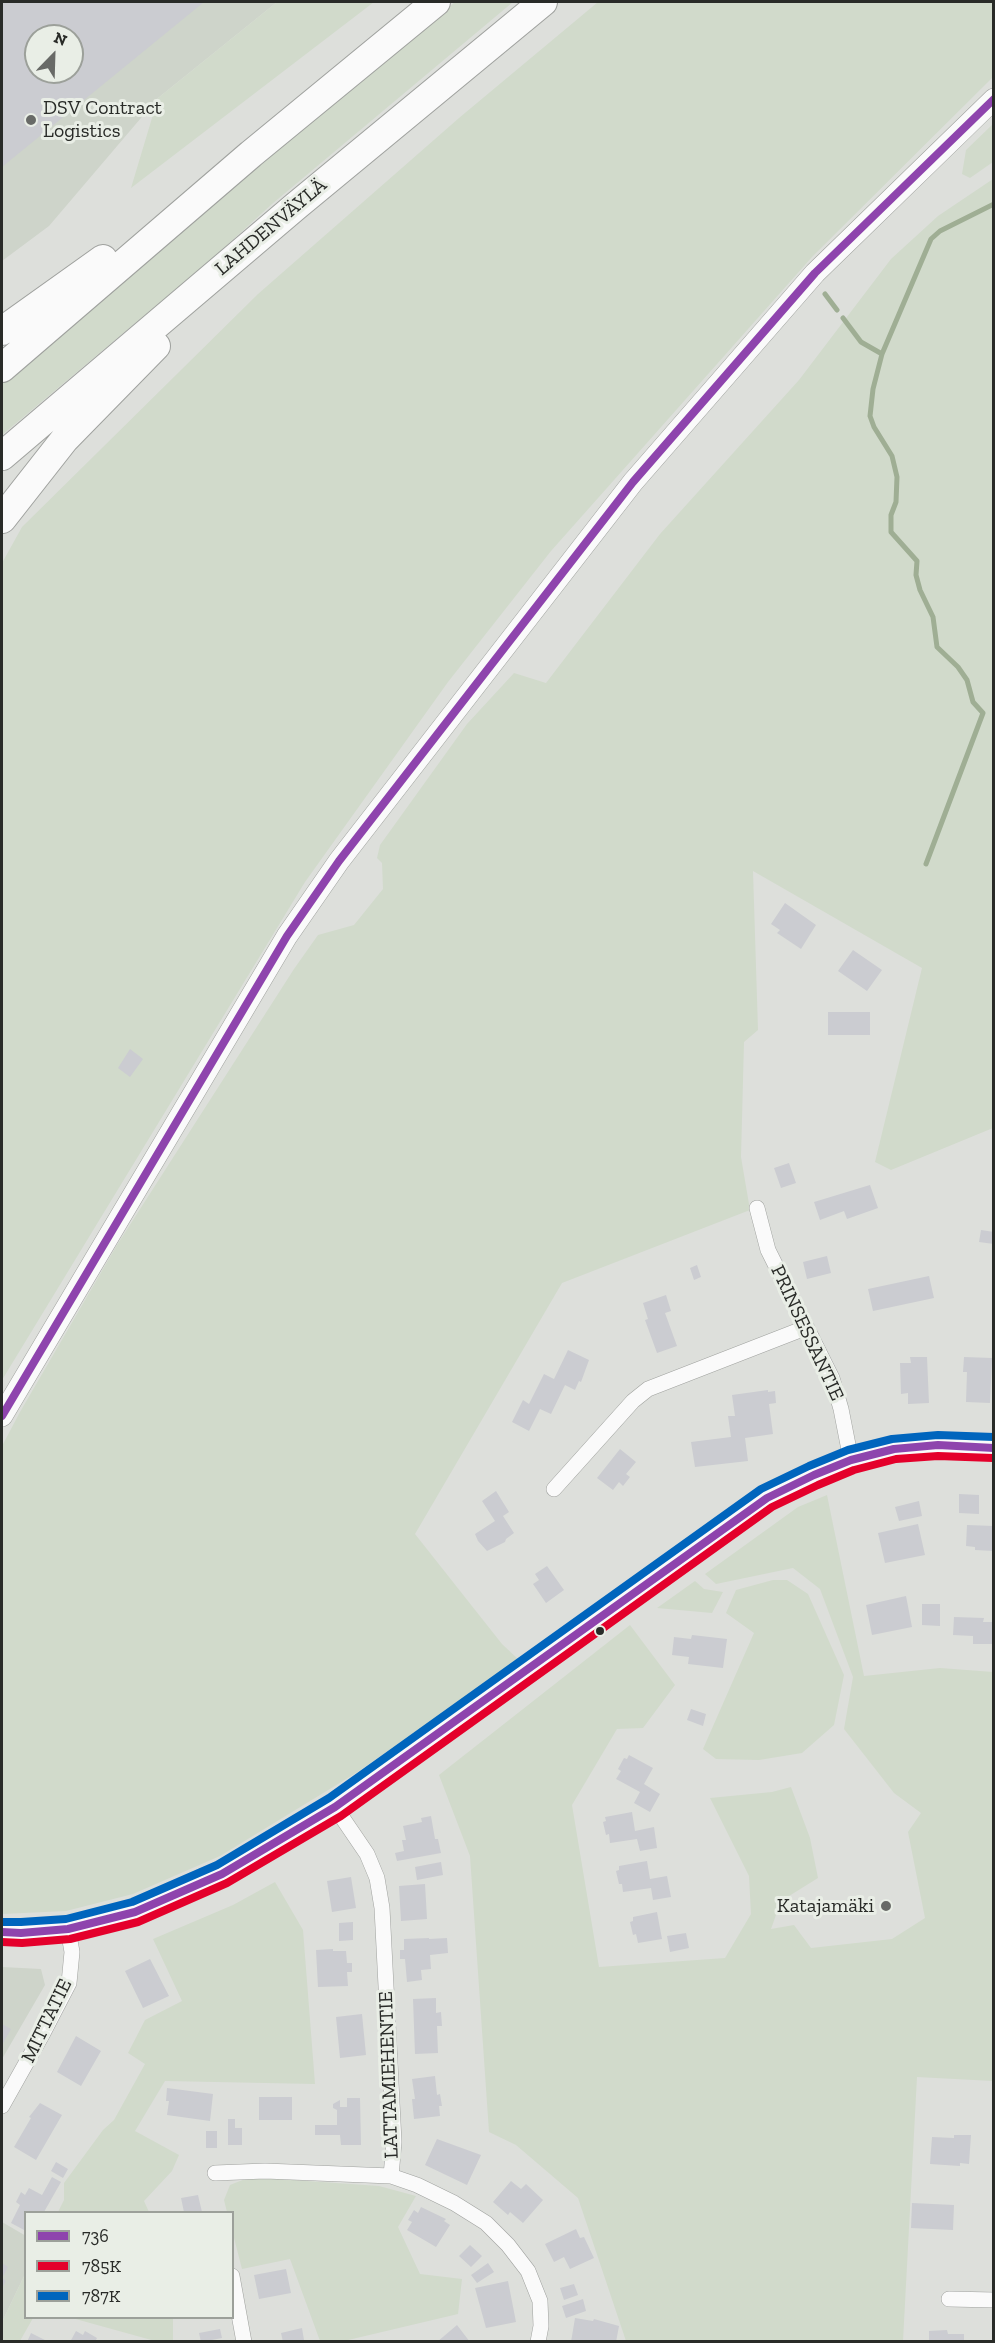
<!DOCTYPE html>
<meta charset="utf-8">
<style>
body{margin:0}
#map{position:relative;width:995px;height:2343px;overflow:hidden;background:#dddfdb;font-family:"Zilla Slab",serif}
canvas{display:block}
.frame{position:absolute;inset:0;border:3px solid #292b28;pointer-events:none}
.legend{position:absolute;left:24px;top:2211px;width:210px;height:108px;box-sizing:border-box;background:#e9eee6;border:2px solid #9ca09a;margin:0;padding:8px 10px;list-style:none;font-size:18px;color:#292b28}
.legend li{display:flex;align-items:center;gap:12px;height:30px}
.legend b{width:30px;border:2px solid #9ca09a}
.north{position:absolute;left:24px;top:24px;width:60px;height:60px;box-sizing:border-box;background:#e9eee6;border:2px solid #9ca09a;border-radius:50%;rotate:23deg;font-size:16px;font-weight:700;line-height:24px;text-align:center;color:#292b28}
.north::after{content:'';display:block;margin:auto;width:21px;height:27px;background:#686a67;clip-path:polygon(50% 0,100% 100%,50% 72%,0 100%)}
</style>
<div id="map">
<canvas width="995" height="2343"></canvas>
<div class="frame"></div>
<ul class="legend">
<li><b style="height:8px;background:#8e44ad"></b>736</li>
<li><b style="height:8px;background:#e4002b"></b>785K</li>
<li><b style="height:8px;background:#0065bd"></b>787K</li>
</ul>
<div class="north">N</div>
</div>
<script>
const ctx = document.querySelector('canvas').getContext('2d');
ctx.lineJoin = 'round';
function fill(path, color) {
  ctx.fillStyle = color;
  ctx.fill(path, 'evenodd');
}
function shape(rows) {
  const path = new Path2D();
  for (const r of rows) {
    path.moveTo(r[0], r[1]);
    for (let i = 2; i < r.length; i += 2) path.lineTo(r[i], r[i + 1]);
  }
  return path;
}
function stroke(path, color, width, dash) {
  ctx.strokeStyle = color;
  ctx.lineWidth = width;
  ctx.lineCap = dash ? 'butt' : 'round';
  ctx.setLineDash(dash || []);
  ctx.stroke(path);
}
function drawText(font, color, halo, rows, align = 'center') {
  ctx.font = font + ' "Zilla Slab",serif';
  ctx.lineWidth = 6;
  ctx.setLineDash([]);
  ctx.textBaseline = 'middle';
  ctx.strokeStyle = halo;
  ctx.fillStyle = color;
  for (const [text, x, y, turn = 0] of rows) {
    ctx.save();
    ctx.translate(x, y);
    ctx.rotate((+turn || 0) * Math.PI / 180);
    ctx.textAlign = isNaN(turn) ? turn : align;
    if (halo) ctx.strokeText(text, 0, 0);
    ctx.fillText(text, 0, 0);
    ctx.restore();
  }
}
const built = shape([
 [2,2,277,2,158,98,49,226,2,261],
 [36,36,72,36,72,72,36,72],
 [2,1967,41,1969,45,1985,2,2059],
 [2,2222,26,2236,25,2274,2,2322]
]);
const green = shape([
 [277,2,374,2,131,188,158,98],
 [455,2,513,2,272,204,214,257,2,435,2,381],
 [598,2,993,2,993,77,812,257,551,551,448,682,305,882,2,1380,2,563,22,527,258,294,459,118],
 [993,124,993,162,970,178,962,174,966,150],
 [993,179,993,1128,891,1170,875,1162,922,968,753,871,758,1030,744,1042,741,1157,750,1210,562,1283,415,1534,502,1644,519,1660,356,1773,220,1856,133,1894,66,1911,2,1914,2,1446,20,1412,117,1245,294,969,318,935,354,925,383,889,382,863,377,858,380,845,467,724,514,673,546,683,660,534,799,380,891,259,938,216],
 [827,1495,864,1676,940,1668,993,1672,993,2081,917,2077,903,2341,626,2341,578,2198,516,2145,489,2132,470,1856,439,1775,630,1625,675,1685,643,1728,617,1729,572,1805,599,1967,725,1958,751,1914,749,1876,710,1798,772,1792,791,1787,810,1838,818,1878,781,1901,771,1929,794,1925,811,1948,892,1939,925,1918,908,1832,921,1813,894,1793,844,1729,853,1677,820,1589,793,1568,716,1584,705,1574,798,1507],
 [773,1580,787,1580,808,1594,844,1675,834,1725,802,1753,759,1760,716,1759,703,1749,754,1633,726,1613,736,1590],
 [695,1581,704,1589,723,1592,712,1613,657,1608],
 [275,1882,303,1930,315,2084,165,2081,135,2131,179,2155,172,2171,144,2201,149,2212,58,2212,64,2200,64,2183,103,2130,114,2120,145,2064,128,2053,145,2020,182,2001,153,1939,233,1905],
 [250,2177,379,2186,416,2196,398,2227,420,2274,462,2279,458,2314,344,2341,320,2341,290,2259,242,2269,233,2234,232,2212,227,2212,224,2200,230,2185],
 [25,2274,26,2318,33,2318,20,2341,2,2341,2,2322],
 [72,2318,173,2318,173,2341,155,2341]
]);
const stream = shape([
 [825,294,837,310],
 [843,318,861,342,882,354],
 [926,864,983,713,973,702,967,680,958,667,937,647,933,617,920,590,916,575,917,561,891,532,891,515,896,502,897,477,892,456,874,427,870,416,873,389,882,354,931,239,940,231,994,204]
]);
const building = shape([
 [2,2,204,2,2,167],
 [36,36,72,36,72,72,36,72],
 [785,903,816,925,801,949,777,933,780,930,771,924],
 [853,950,882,970,867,991,838,971],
 [828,1012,870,1012,870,1035,828,1035],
 [130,1049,143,1059,130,1077,118,1068],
 [789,1163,796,1183,781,1188,774,1168],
 [870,1185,878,1208,847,1219,844,1211,820,1220,814,1202],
 [981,1230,994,1232,994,1244,979,1242],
 [827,1256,831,1273,807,1279,803,1262],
 [697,1265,701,1277,694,1280,690,1268],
 [929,1276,934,1298,873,1311,868,1289],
 [666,1295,671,1311,665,1313,677,1346,657,1353,645,1320,648,1319,643,1303],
 [568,1350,589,1360,581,1382,579,1381,575,1390,565,1385,551,1414,540,1409,529,1431,512,1422,523,1400,529,1404,544,1374,554,1379],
 [910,1357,927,1357,929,1403,908,1404,908,1393,901,1394,900,1363,911,1363],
 [964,1357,992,1358,990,1403,966,1402,967,1372,963,1372],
 [768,1390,768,1392,775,1391,776,1403,769,1404,773,1434,745,1438,748,1461,695,1467,691,1442,731,1437,728,1416,735,1416,732,1395],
 [620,1449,636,1462,626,1474,630,1477,623,1486,619,1482,613,1490,597,1478],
 [496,1491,509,1512,503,1516,514,1533,506,1539,505,1542,487,1551,478,1541,475,1534,495,1521,482,1501],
 [959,1494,979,1495,979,1514,959,1513],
 [919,1501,922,1516,899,1521,895,1507],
 [918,1524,925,1555,885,1563,878,1533],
 [967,1525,994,1526,994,1551,975,1550,975,1547,966,1546],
 [547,1566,564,1590,546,1603,533,1584,539,1580,535,1574],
 [906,1596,912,1627,872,1635,866,1605],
 [922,1604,940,1604,940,1626,922,1625],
 [954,1617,984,1618,983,1622,994,1622,994,1644,973,1644,973,1636,953,1635],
 [692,1635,727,1639,723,1668,688,1664,689,1657,672,1655,674,1637,691,1639],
 [691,1709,706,1714,703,1726,687,1720],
 [629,1755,653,1768,644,1784,660,1794,650,1812,634,1803,640,1792,616,1779,621,1771,618,1769,624,1758,627,1759],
 [632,1812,635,1831,654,1827,657,1848,640,1851,637,1839,610,1843,609,1834,606,1835,603,1822,606,1821,605,1817],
 [431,1816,435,1839,438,1839,441,1853,397,1861,395,1853,404,1851,402,1840,406,1840,403,1826,422,1822,421,1818],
 [647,1861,650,1879,667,1876,671,1897,653,1900,651,1888,623,1892,622,1884,619,1884,616,1871,619,1870,619,1866],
 [441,1862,443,1875,417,1880,415,1867],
 [351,1877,356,1908,332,1912,327,1881],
 [425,1884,427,1919,401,1921,399,1886],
 [657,1912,662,1939,638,1943,636,1934,633,1935,630,1922,633,1921,633,1917],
 [353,1922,353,1940,339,1941,339,1923],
 [686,1933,689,1948,670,1952,667,1936],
 [429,1938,429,1939,447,1938,448,1953,430,1955,431,1969,421,1970,422,1980,407,1982,405,1959,400,1959,400,1950,404,1950,404,1939],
 [333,1949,333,1951,346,1951,347,1963,352,1963,352,1972,347,1972,348,1986,318,1987,316,1950],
 [150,1959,169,1996,143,2008,125,1971],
 [436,1998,436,2013,441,2012,442,2026,437,2026,438,2053,415,2054,413,1999],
 [362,2014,366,2055,340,2058,336,2017],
 [2,2024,11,2029,2,2045],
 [76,2036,101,2051,81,2086,57,2072],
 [435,2076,437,2095,440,2094,442,2106,439,2106,440,2116,414,2119,412,2099,415,2099,412,2079],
 [167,2088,213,2094,210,2121,167,2115,169,2101,166,2101],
 [259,2097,292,2097,292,2120,259,2120],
 [347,2098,360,2098,361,2145,341,2145,340,2135,315,2135,315,2125,337,2125,337,2110,333,2108,333,2104,340,2100,340,2107,347,2107],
 [40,2103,62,2115,36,2160,14,2147,31,2118,29,2117],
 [228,2119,235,2119,235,2128,242,2128,242,2145,228,2145],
 [206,2131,217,2131,217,2148,206,2148],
 [954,2135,971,2135,969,2164,960,2163,960,2166,930,2164,932,2137,954,2138],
 [437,2139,481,2155,467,2185,425,2165],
 [56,2162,68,2169,63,2178,51,2171],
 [52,2177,61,2182,44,2212,26,2212,26,2231,11,2223,20,2205,16,2202,21,2192,25,2195,29,2188,42,2195],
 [511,2181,521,2189,526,2184,543,2200,523,2223,510,2212,508,2215,493,2202],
 [198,2195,202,2212,184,2212,181,2198],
 [912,2203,954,2205,953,2230,911,2228],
 [421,2207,446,2219,444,2221,450,2225,436,2247,407,2230,412,2222,408,2220,414,2210,418,2213],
 [576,2229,580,2238,584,2237,594,2258,570,2269,564,2257,554,2262,545,2244],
 [470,2245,482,2256,471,2267,459,2256],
 [2,2263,8,2267,2,2278,6,2281,2,2288],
 [488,2263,494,2272,477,2283,471,2275],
 [286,2269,291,2293,259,2299,254,2275],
 [508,2281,516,2322,486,2328,475,2288],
 [574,2284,578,2295,564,2300,560,2288],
 [583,2299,586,2311,566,2318,562,2306],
 [575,2318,593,2321,594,2319,619,2326,616,2342,571,2342],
 [457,2325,470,2342,437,2342],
 [302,2328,304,2340,283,2342,281,2333],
 [220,2329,222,2338,201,2342,199,2333],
 [947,2330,948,2334,964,2334,964,2342,929,2342,929,2331],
 [76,2331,83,2335,85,2331,97,2338,95,2342,70,2342],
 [31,2333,45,2340,44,2342,27,2342]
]);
const minor = shape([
 [757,1208,768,1250,832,1378,841,1409,851,1460],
 [554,1489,633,1401,648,1389,805,1328],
 [335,1807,367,1854,377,1878,382,1908,394,2142,391,2176],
 [2,2106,43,2033,69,1983,72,1952,68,1929],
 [215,2173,265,2171,391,2176,417,2185,454,2203,486,2223,508,2245,528,2271,540,2301,541,2326,538,2342],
 [232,2276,244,2342],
 [949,2299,994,2300]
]);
const tertiary = shape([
 [2,1932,21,1933,68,1929,135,1912,222,1874,335,1807,681,1558,767,1498,814,1475,851,1460,894,1449,938,1445,975,1446,994,1448]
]);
const secondary = shape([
 [2,1416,287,936,339,861,633,482,815,273,994,99]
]);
const motorway = shape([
 [2,331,103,259],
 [2,368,251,154,436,2],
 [2,456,296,206,543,2],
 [2,519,64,440,156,346]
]);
const bus1 = shape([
 [2,1416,287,936,339,861,633,482,815,273,994,99],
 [2,1932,21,1933,68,1929,135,1912,222,1874,335,1807,767,1498,814,1475,851,1460,894,1449,938,1445,994,1448]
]);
const bus2 = shape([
 [2,1942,22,1943,70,1939,138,1922,227,1883,341,1816,772,1507,818,1485,854,1470,896,1459,938,1456,993,1458]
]);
const bus3 = shape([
 [3,1922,21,1922,66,1919,132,1902,217,1865,329,1798,761,1489,809,1466,848,1450,892,1439,938,1435,994,1437]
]);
const markers = [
 [31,120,6,"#686a67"],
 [600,1631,5,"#292b28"],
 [886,1906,6,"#686a67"]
];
const poiNames = [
 ["DSV Contract",43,108],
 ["Logistics",43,131],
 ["Katajamäki",874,1906,"right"]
];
const streetNames = [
 ["LAHDENVÄYLÄ",271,227,-40],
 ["PRINSESSANTIE",807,1333,65],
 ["MITTATIE",47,2021,-64],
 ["LATTAMIEHENTIE",389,2075,-92]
];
fill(built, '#ced4ca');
fill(green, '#d1dacb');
stroke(stream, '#9fae94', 5);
fill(building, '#cbccd1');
stroke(minor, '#9fa19e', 16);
stroke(tertiary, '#9fa19e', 21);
stroke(secondary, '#9fa19e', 22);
stroke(motorway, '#9fa19e', 30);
stroke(minor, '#fafafa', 15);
stroke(tertiary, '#fafafa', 20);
stroke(secondary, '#fafafa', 21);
stroke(motorway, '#fafafa', 28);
stroke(bus1, '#8e44ad', 8);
stroke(bus2, '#e4002b', 8);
stroke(bus3, '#0065bd', 8);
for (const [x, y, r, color] of markers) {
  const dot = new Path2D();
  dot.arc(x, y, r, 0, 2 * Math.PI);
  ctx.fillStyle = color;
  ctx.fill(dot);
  stroke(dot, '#e9eee6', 2);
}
drawText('20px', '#292b28', '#e9eee6', poiNames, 'left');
drawText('20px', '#292b28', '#e9eee6', streetNames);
</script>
